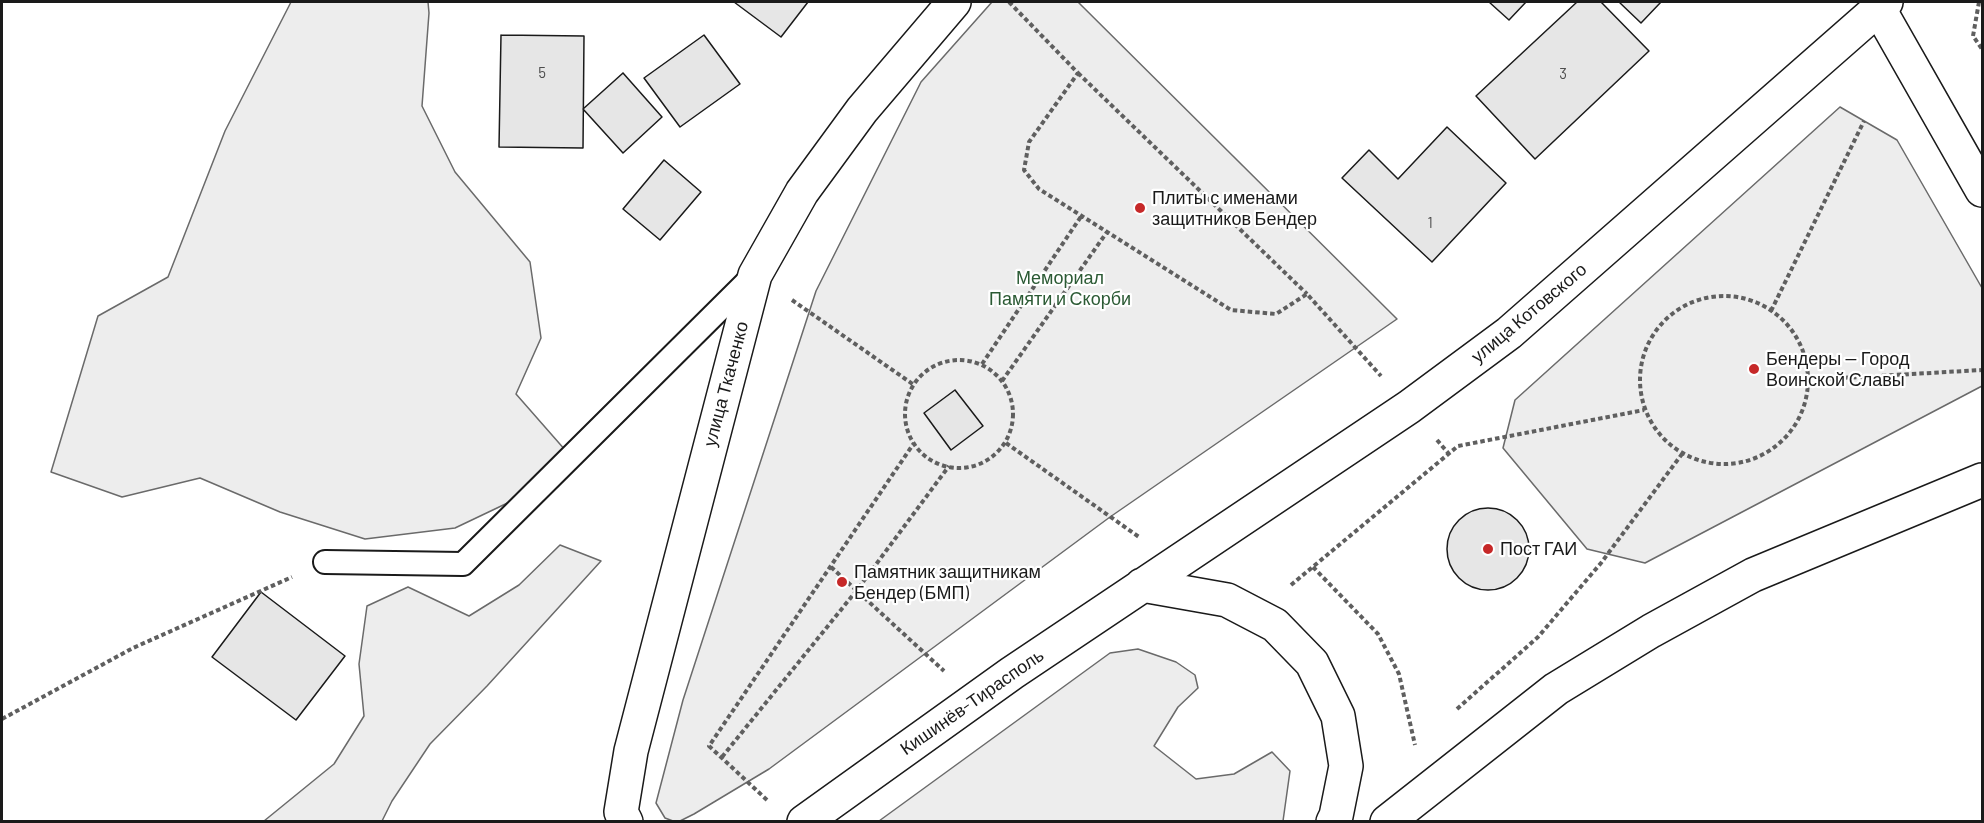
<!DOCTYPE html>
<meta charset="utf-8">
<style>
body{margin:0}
#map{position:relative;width:1984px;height:823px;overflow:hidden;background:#fff;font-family:Barlow,sans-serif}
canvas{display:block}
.frame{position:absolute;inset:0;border:3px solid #1a1a1a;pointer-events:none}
</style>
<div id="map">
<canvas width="1984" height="823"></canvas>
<div class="frame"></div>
</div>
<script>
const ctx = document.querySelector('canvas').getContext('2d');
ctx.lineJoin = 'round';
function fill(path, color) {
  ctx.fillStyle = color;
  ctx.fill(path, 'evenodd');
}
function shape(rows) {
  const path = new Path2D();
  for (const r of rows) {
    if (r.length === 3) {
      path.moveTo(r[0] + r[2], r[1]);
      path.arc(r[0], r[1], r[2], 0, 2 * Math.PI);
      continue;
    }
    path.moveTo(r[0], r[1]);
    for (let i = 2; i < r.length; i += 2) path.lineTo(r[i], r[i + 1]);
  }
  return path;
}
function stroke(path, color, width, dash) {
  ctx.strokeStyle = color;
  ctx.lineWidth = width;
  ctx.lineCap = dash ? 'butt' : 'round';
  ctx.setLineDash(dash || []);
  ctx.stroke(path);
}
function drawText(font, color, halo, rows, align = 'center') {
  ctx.font = font + ' Barlow,sans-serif';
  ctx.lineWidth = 4.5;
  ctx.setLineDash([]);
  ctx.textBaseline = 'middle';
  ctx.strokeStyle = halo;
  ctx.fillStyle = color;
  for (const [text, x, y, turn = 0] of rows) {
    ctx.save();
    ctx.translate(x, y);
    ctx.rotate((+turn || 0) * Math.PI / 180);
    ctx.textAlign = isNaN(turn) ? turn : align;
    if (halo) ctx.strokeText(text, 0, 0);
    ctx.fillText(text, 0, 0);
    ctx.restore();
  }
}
const built = shape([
 [291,2,428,2,429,13,422,106,455,172,530,262,541,338,516,394,566,451,518,498,455,528,365,539,280,512,200,478,122,497,51,472,98,316,168,277,225,131,291,2],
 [992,2,1078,2,1397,319,1110,517,769,769,694,814,680,821,673,821,665,818,656,803,683,700,816,291,921,82,992,2],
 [1840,107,1897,140,1982,288,1982,386,1645,563,1587,549,1503,448,1515,400,1840,107],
 [560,545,601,561,487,686,430,744,392,801,382,821,264,821,334,764,364,716,359,664,367,606,408,587,469,616,519,585,560,545],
 [1138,649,1176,662,1195,675,1198,688,1178,707,1154,746,1196,779,1234,774,1272,752,1290,771,1283,821,879,821,1110,653,1138,649]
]);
const building = shape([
 [734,2,808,2,781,37,734,2],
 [1489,2,1526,2,1509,20,1489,2],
 [1577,2,1601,2,1649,51,1535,159,1476,96,1577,2],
 [1619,2,1661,2,1641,23,1619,2],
 [501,35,584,36,583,148,499,147,501,35],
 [704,35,740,84,680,127,644,78,704,35],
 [623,73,662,117,623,153,583,109,623,73],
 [1447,127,1506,183,1432,262,1342,178,1369,150,1398,179,1447,127],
 [664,160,701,192,660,240,623,209,664,160],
 [955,390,983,426,951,450,924,413,955,390],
 [1488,549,41],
 [261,592,345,656,296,720,212,657,261,592]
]);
const path = shape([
 [1009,2,1078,73,1029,142,1024,170,1039,189,1231,310,1276,314,1307,294,1381,376],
 [1979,2,1973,36,1982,49],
 [1078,73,1307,294],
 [1724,380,84],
 [792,300,914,385],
 [1771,311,1864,121],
 [959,414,54],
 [982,364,1082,215],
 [1807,380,1982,370],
 [1002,381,1107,232],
 [1437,440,1449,454],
 [1006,443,1139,537],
 [831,567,944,671],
 [1313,567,1378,634,1399,674,1415,745],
 [1291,585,1458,446,1644,410],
 [1457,709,1538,637,1601,563,1682,454],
 [2,719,133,648,292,577],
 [722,757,857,590,949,466],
 [767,800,709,746,914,443]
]);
const lane = shape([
 [325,562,463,564,754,275]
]);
const street = shape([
 [626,822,621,812,631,751,755,275,802,192,862,110,954,2]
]);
const secondary = shape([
 [1879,9,1982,190]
]);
const primary = shape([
 [1142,585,1227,600,1275,625,1312,663,1338,716,1346,766,1336,816,1333,822],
 [804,822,1012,673,1409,407,1509,333,1886,2],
 [1387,822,1556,689,1651,631,1753,575,1982,480]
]);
const markers = [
 [1140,208,6,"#c62828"],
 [1754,369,6,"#c62828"],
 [1488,549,6,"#c62828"],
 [842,582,6,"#c62828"]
];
const numberNames = [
 ["5",542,73],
 ["3",1563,74],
 ["1",1430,223]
];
const poiNames = [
 ["Плиты с именами",1152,198],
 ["защитников Бендер",1152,219],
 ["Бендеры — Город",1766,359],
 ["Воинской Славы",1766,380],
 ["Пост ГАИ",1500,549],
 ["Памятник защитникам",854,572],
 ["Бендер (БМП)",854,593]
];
const parkNames = [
 ["Мемориал",1060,278],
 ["Памяти и Скорби",1060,299]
];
const streetNames = [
 ["улица Котовского",1529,313,-40],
 ["улица Ткаченко",726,384,-75],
 ["Кишинёв-Тирасполь",972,702,-35]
];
fill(built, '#ededed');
stroke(built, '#6a6a6a', 1.5);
fill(building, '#e6e6e6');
stroke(building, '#1a1a1a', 1.5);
stroke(lane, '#1a1a1a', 26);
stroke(street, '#1a1a1a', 36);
stroke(secondary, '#1a1a1a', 36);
stroke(primary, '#1a1a1a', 36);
stroke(path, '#5f5f5f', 4, [4.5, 3]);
stroke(lane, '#fff', 22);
stroke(street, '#fff', 33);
stroke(secondary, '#fff', 33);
stroke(primary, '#fff', 33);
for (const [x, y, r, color] of markers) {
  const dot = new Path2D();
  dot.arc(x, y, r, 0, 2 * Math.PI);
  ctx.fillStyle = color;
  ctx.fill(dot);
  stroke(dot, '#fff', 2);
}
drawText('15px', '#4d4d4d', null, numberNames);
drawText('18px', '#1a1a1a', '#fff', poiNames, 'left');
drawText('18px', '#2b5a34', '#fff', parkNames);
drawText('18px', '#1a1a1a', '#fff', streetNames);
</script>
